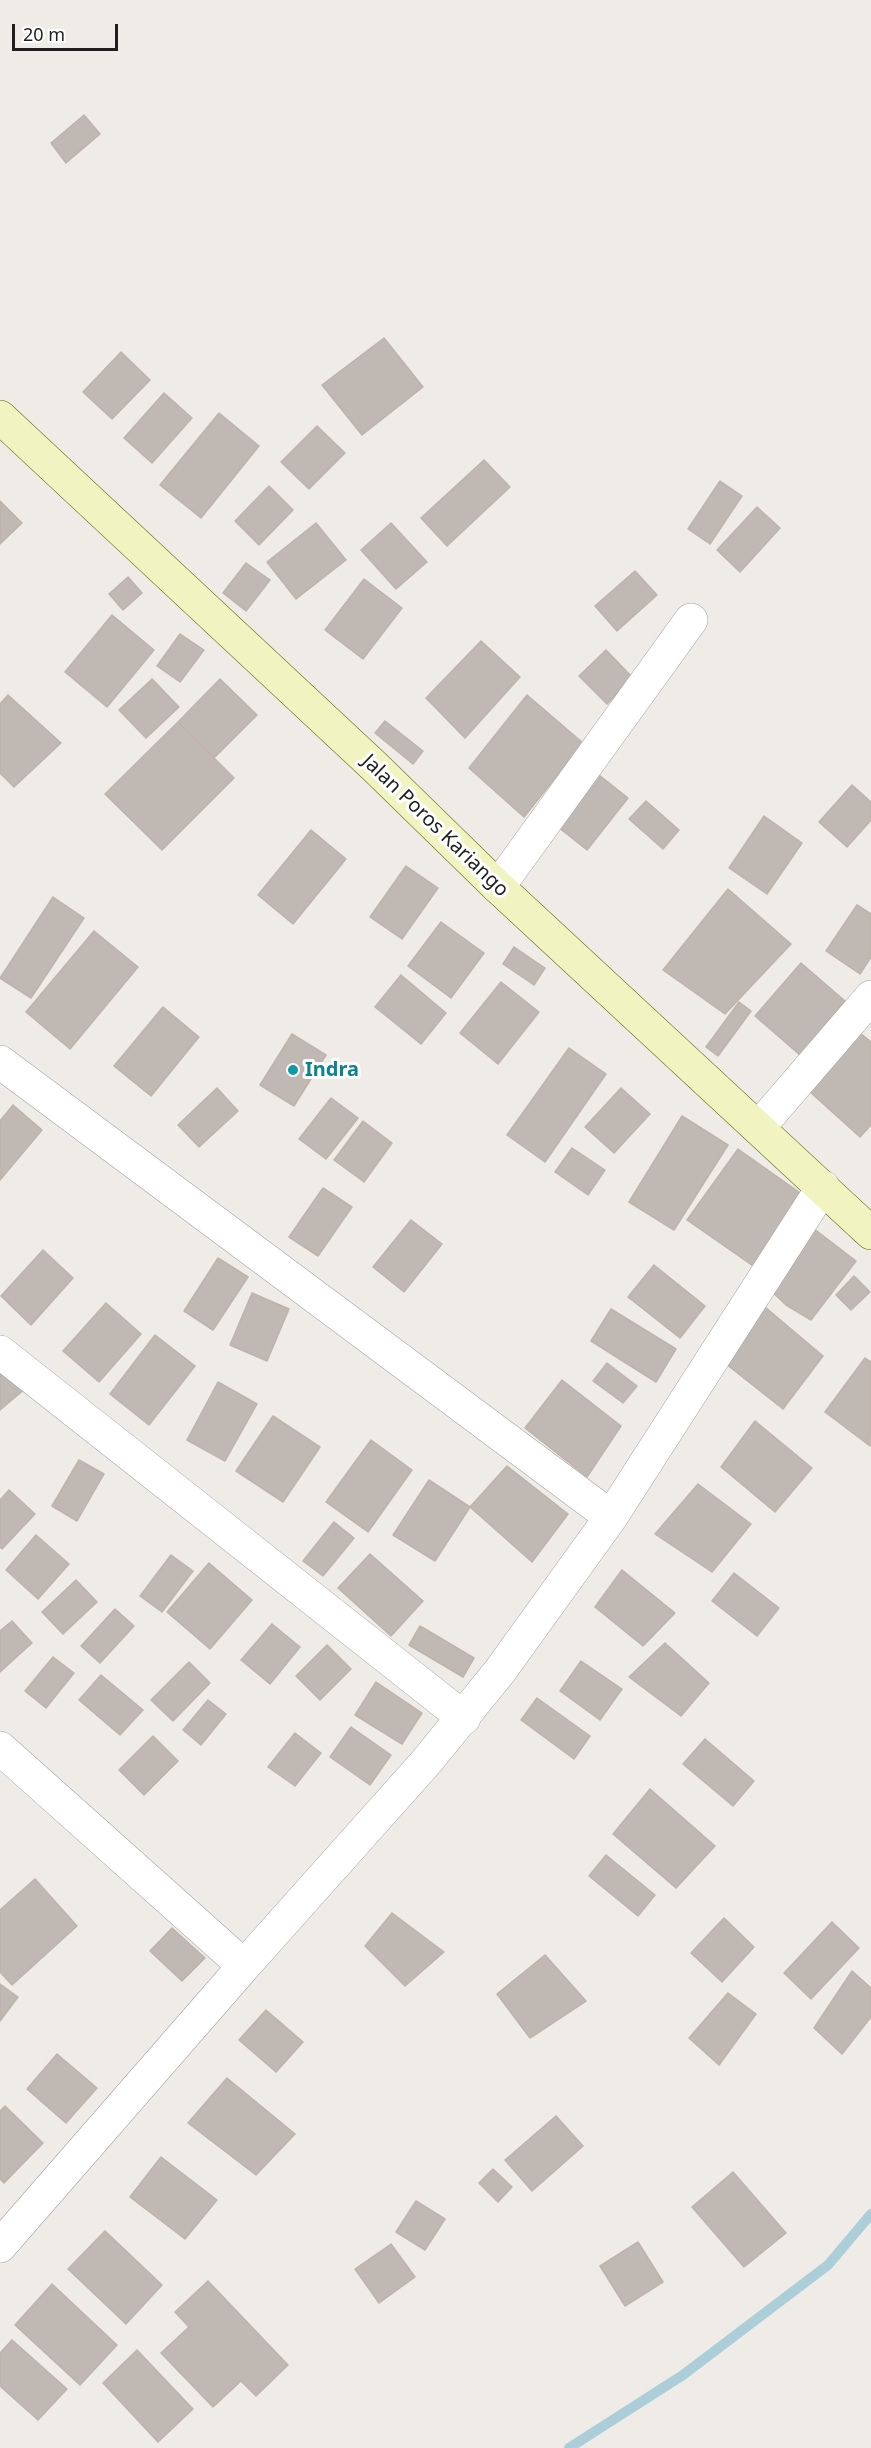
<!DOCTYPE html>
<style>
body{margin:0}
#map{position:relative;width:871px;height:2448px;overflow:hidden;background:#efece7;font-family:"Noto Sans",sans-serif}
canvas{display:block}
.scale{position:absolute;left:12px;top:24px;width:106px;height:27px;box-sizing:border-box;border:3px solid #1f1f1f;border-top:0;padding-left:8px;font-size:18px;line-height:21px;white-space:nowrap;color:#1f1f1f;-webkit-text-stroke:4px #fff;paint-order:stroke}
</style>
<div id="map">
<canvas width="871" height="2448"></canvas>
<div class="scale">20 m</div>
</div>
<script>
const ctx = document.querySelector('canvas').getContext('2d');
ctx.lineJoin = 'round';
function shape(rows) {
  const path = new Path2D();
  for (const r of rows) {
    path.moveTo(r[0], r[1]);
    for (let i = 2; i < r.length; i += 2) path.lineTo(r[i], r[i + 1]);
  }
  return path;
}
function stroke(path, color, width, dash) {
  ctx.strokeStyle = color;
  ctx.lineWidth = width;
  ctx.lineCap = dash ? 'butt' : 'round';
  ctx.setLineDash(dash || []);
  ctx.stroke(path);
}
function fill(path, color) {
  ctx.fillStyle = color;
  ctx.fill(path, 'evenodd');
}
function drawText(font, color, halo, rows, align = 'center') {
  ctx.font = font + ' "Noto Sans",sans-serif';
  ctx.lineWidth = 6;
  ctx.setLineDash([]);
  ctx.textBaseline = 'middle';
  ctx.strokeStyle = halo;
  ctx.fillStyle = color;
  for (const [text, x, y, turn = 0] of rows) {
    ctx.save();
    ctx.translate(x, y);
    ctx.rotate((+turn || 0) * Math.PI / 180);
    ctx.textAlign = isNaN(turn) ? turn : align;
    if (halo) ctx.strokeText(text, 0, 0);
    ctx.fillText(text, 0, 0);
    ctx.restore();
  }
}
const stream = shape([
 [569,2448,683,2375,828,2265,871,2214]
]);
const building = shape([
 [84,115,100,134,66,163,51,143,84,115],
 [384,338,423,387,362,435,322,385,384,338],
 [121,352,150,380,112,419,83,392,121,352],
 [164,393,192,418,152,463,124,438,164,393],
 [219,413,259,446,201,518,160,485,219,413],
 [317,426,345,453,309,489,281,462,317,426],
 [484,460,510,487,447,546,421,518,484,460],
 [720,481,742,496,710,544,688,529,720,481],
 [269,486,293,510,259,545,235,521,269,486],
 [0,501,22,523,0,544,0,501],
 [757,507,780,528,740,572,717,550,757,507],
 [316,523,346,560,296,599,267,562,316,523],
 [391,523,427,562,396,589,361,550,391,523],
 [246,563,270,580,246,611,223,593,246,563],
 [635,571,657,595,617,631,595,606,635,571],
 [128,577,142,593,123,610,109,594,128,577],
 [364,579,402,608,363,659,325,630,364,579],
 [112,615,154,650,107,707,65,672,112,615],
 [180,634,204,650,180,682,157,666,180,634],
 [481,641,520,677,465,738,426,698,481,641],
 [606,650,633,678,607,704,579,676,606,650],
 [152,679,179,707,146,738,119,710,152,679],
 [220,679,257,715,214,758,178,722,220,679],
 [8,695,61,743,14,787,0,773,0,704,8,695],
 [527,695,583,743,524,817,469,768,527,695],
 [385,721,423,751,413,764,375,733,385,721],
 [178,722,234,778,162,850,105,794,178,722],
 [594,771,628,798,587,850,553,823,594,771],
 [852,785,871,802,871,820,847,847,819,822,852,785],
 [646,801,679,830,663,849,629,819,646,801],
 [764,816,802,843,767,894,729,868,764,816],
 [311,830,346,859,293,924,258,895,311,830],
 [406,866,438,888,402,939,370,917,406,866],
 [728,889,791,944,725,1014,663,970,728,889],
 [53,897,84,918,31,998,0,978,53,897],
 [857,905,871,914,871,957,860,974,826,951,857,905],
 [441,922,484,953,451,998,408,966,441,922],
 [94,931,138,967,70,1049,26,1012,94,931],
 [514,947,545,968,534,985,503,964,514,947],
 [801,963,845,1001,800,1055,755,1016,801,963],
 [401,975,446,1013,421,1044,375,1007,401,975],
 [501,982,539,1012,498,1064,460,1033,501,982],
 [739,1002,751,1011,718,1056,706,1047,739,1002],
 [163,1007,199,1037,151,1096,114,1066,163,1007],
 [860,1033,871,1042,871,1125,860,1137,809,1091,860,1033],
 [292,1034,326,1055,294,1106,260,1085,292,1034],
 [569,1048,606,1074,545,1162,507,1135,569,1048],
 [217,1088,238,1111,199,1147,178,1125,217,1088],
 [621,1088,650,1114,614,1153,585,1127,621,1088],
 [331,1098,358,1118,326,1159,299,1139,331,1098],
 [13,1105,42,1130,0,1180,0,1121,13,1105],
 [682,1116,728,1145,674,1230,629,1202,682,1116],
 [363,1121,392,1143,364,1182,334,1160,363,1121],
 [572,1148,605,1170,588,1195,555,1172,572,1148],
 [738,1149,806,1197,756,1268,687,1220,738,1149],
 [323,1188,352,1207,318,1256,289,1237,323,1188],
 [411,1220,442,1244,404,1292,373,1267,411,1220],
 [809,1225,856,1261,811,1320,786,1305,764,1284,809,1225],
 [43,1250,73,1278,31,1325,1,1296,43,1250],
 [218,1258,248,1277,213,1330,184,1311,218,1258],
 [654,1265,705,1306,680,1338,628,1297,654,1265],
 [854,1276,870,1292,851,1310,836,1295,854,1276],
 [252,1293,289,1309,267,1361,230,1345,252,1293],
 [106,1303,141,1334,99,1382,63,1351,106,1303],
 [765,1307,823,1356,783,1409,726,1364,765,1307],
 [611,1309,676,1349,656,1382,591,1341,611,1309],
 [155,1335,195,1366,149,1425,110,1394,155,1335],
 [865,1358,871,1362,870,1446,825,1412,865,1358],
 [607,1363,637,1386,623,1403,593,1381,607,1363],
 [0,1367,26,1388,0,1410,0,1367],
 [562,1380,621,1426,587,1477,525,1428,562,1380],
 [218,1382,257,1404,225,1461,187,1440,218,1382],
 [273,1416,320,1447,283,1502,236,1471,273,1416],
 [755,1421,812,1468,775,1512,721,1467,755,1421],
 [371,1440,412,1470,368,1532,326,1502,371,1440],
 [79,1460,104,1474,77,1521,52,1506,79,1460],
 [507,1466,568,1514,532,1562,470,1507,507,1466],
 [429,1480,470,1507,435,1561,393,1535,429,1480],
 [698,1484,751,1524,712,1572,655,1534,698,1484],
 [9,1490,35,1514,2,1549,0,1547,0,1500,9,1490],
 [334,1522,354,1538,323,1576,303,1561,334,1522],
 [36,1535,69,1564,38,1599,6,1570,36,1535],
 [370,1554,423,1601,391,1636,338,1588,370,1554],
 [171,1555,193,1571,162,1612,140,1596,171,1555],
 [209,1563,252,1600,210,1649,167,1612,209,1563],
 [622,1570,675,1613,643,1646,595,1607,622,1570],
 [734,1573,779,1608,757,1636,712,1601,734,1573],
 [76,1580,97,1602,63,1634,42,1612,76,1580],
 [115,1609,134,1626,100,1663,81,1646,115,1609],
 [12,1621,32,1643,0,1672,0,1631,12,1621],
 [272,1624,300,1647,270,1684,241,1660,272,1624],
 [420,1626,474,1658,463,1677,409,1645,420,1626],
 [665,1643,709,1683,681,1716,629,1677,665,1643],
 [327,1645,351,1669,320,1700,296,1676,327,1645],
 [53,1657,74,1673,46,1708,25,1691,53,1657],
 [581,1661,622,1689,600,1720,560,1691,581,1661],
 [189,1662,210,1683,173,1721,151,1700,189,1662],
 [101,1675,143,1710,120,1735,79,1700,101,1675],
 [376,1682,422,1713,402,1744,355,1715,376,1682],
 [537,1698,590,1736,574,1759,521,1720,537,1698],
 [208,1700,226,1714,201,1745,183,1730,208,1700],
 [351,1727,391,1755,370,1785,330,1757,351,1727],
 [295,1733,321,1753,295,1786,268,1767,295,1733],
 [153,1736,178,1761,144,1795,119,1770,153,1736],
 [705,1739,754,1781,733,1806,683,1764,705,1739],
 [650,1789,715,1846,676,1888,613,1834,650,1789],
 [606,1855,655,1895,638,1916,589,1876,606,1855],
 [35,1879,77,1926,12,1985,0,1972,0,1910,35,1879],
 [392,1913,444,1952,405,1986,365,1946,392,1913],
 [724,1918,754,1947,722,1982,691,1953,724,1918],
 [832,1922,859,1948,811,1999,784,1973,832,1922],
 [172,1928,205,1958,182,1981,150,1951,172,1928],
 [545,1955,586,2001,530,2038,497,1994,545,1955],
 [852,1971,871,1988,871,2017,842,2054,814,2028,852,1971],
 [0,1984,18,1997,0,2021,0,1984],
 [728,1993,756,2014,719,2065,689,2038,728,1993],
 [266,2010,303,2042,276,2072,239,2040,266,2010],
 [57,2054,97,2088,66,2123,27,2089,57,2054],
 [227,2078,295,2134,256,2175,188,2123,227,2078],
 [5,2106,43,2143,4,2183,0,2179,0,2111,5,2106],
 [556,2116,583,2146,532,2191,505,2160,556,2116],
 [161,2157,217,2200,185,2239,130,2197,161,2157],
 [493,2169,512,2187,498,2202,479,2183,493,2169],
 [733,2172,786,2233,744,2267,692,2207,733,2172],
 [416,2201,445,2219,425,2250,396,2232,416,2201],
 [105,2231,162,2285,126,2324,68,2269,105,2231],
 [638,2242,663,2282,625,2306,600,2266,638,2242],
 [391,2244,415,2277,379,2303,355,2269,391,2244],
 [208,2281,288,2365,256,2396,241,2381,213,2407,161,2353,189,2327,175,2312,208,2281],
 [52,2284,117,2345,80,2385,15,2325,52,2284],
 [12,2340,67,2389,38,2420,0,2386,0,2353,12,2340],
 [137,2350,193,2409,158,2442,103,2383,137,2350]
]);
const minor = shape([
 [498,887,691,620],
 [0,1062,611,1517],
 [759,1127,871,997],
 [0,1352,464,1718],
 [0,1748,244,1966,427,1761,500,1671,611,1517,823,1187],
 [0,2246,244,1966]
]);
const secondary = shape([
 [0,417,374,766,498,887,871,1233]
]);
const markers = [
 [293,1070,6,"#0f9aa8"]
];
const streetNames = [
 ["Jalan Poros Kariango",435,826,44]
];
const cultureNames = [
 ["Indra",305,1070]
];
stroke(stream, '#abced8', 10);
fill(building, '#bfb8b3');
stroke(building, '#bfb3aa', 1.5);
stroke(minor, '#a3a3a3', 34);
stroke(secondary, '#646d10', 34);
stroke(minor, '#fff', 33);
stroke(secondary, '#f1f4c0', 33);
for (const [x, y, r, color] of markers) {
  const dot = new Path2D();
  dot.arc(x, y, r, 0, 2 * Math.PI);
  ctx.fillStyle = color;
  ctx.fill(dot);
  stroke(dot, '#fff', 2);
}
drawText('20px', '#1f1f1f', '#fff', streetNames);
drawText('bold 20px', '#0d838f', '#fff', cultureNames, 'left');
</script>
